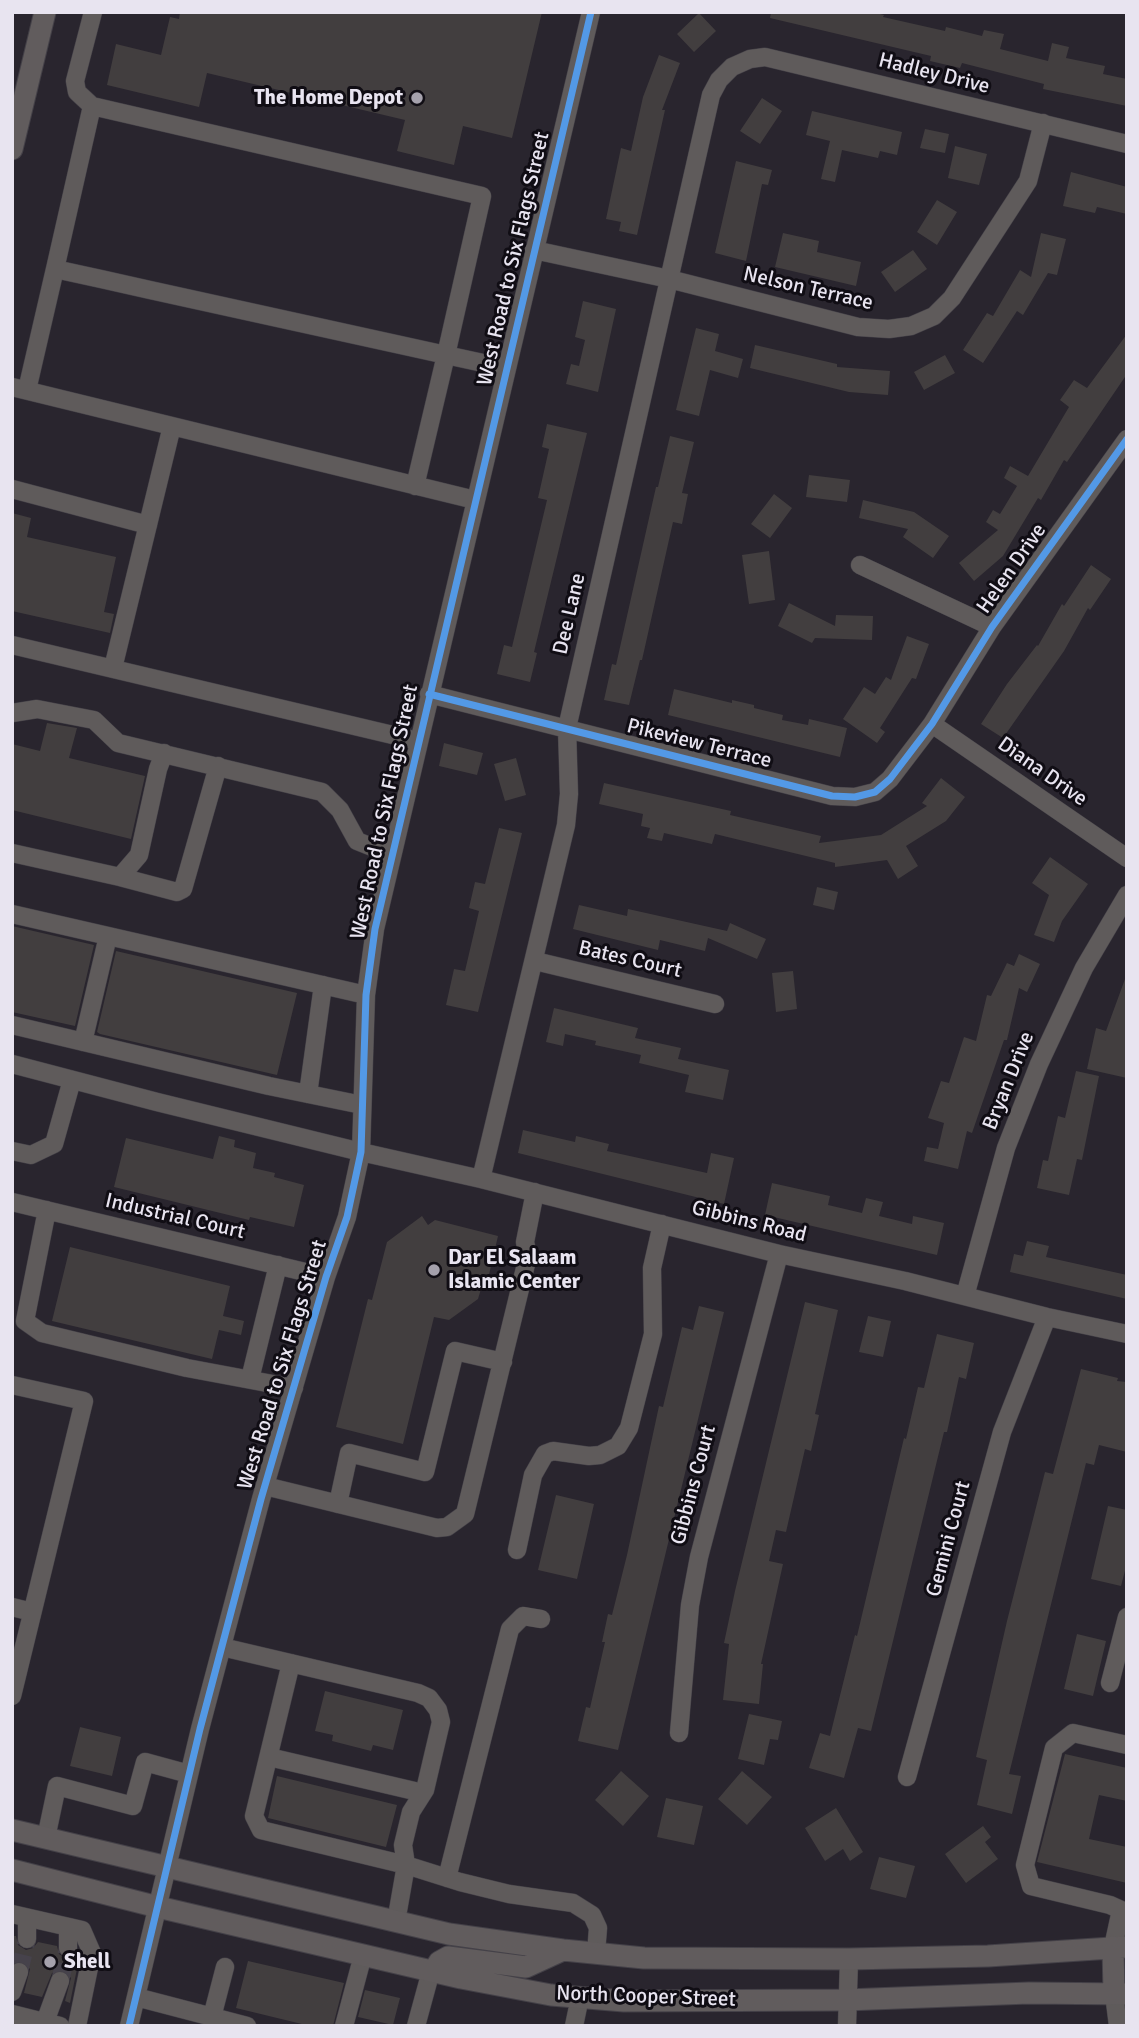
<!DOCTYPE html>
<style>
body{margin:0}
#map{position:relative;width:1139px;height:2038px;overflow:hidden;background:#29252e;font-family:Signika,sans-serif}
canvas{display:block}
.frame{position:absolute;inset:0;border:14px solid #e8e4f0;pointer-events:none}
</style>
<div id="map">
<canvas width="1139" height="2038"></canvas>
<div class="frame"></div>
</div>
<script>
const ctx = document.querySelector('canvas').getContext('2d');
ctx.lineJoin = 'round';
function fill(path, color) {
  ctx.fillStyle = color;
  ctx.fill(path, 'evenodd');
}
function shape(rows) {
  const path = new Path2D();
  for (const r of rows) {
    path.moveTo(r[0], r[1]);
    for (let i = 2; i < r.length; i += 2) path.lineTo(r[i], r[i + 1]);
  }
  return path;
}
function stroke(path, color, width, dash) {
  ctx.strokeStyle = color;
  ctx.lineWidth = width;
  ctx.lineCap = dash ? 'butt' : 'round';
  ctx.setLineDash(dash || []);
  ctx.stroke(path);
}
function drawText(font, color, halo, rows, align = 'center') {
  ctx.font = font + ' Signika,sans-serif';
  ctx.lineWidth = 6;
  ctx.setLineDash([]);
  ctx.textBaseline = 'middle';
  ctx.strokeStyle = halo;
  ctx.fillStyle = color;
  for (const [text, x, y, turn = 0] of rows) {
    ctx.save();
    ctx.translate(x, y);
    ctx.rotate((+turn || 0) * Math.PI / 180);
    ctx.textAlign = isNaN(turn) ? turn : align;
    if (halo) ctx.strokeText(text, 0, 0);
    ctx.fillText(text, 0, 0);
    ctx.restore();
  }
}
const building = shape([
 [180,12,542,12,512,138,463,126,454,165,397,151,405,120,207,73,199,107,107,85,116,44,161,55,170,17,179,19],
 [771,12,872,12,884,15,883,17,945,31,946,27,982,36,984,30,1004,34,1000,49,1048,61,1052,43,1069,47,1066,58,1105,66,1103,74,1127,79,1127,106,1043,89,1044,84,962,63,960,68,930,61,931,56,770,18],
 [699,13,716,31,694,52,677,34],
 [659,55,680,63,662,110,665,110,637,235,619,231,621,222,606,219,621,148,631,151,643,97],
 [762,98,782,111,760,144,740,131],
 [812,111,902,132,897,155,880,151,878,158,842,150,835,182,821,179,830,141,806,135],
 [925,129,949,134,945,153,920,148],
 [955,146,987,154,979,185,948,178],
 [736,161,772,170,768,185,762,184,746,261,715,253],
 [1071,172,1127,187,1127,214,1097,207,1095,213,1063,206],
 [937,200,957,212,937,245,917,232],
 [783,233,819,241,817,252,861,262,856,286,775,267],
 [1041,233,1066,239,1057,275,1048,273,1023,315,1017,311,983,363,963,350,987,313,993,316,1020,270,1031,277],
 [913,250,927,269,895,292,881,272],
 [583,301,616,309,598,392,566,384,571,364,579,366,585,340,575,337],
 [696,328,719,334,715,351,743,359,738,378,710,370,699,416,676,410],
 [1127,334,1127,374,1067,462,1064,460,1041,500,1038,498,1003,556,974,581,959,563,998,530,986,522,993,510,1000,514,1017,486,1004,478,1010,466,1028,476,1069,407,1060,400,1074,380,1087,388],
 [755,345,837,364,837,367,890,371,888,395,849,392,750,368],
 [945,355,955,373,924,390,914,372],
 [547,424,587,433,534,652,537,653,530,682,497,674,504,645,512,647,547,500,538,498,549,449,542,447],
 [670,436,694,442,682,493,688,494,682,524,673,522,642,660,640,660,629,705,604,700,612,664,616,665,656,487,658,487],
 [809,475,850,480,847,502,806,497],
 [774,494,792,508,770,538,751,524],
 [863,500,914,512,949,536,933,558,903,537,908,529,859,518],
 [12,513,31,518,27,537,116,557,104,612,114,614,110,633,12,611],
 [769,551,775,600,749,604,742,555],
 [1091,565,1111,579,1090,610,1088,608,1064,651,1003,738,981,724,1007,684,1037,645,1038,646,1062,604,1064,606],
 [789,603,835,626,836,615,873,616,872,640,815,638,812,643,778,626],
 [907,636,929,644,916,679,912,678,880,728,885,732,877,743,843,719,864,687,875,694,886,677,891,680],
 [674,689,732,703,732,700,754,705,754,708,783,715,782,720,808,725,809,719,847,728,840,757,668,715],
 [47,723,77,728,69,758,145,776,131,839,12,810,12,744,40,751],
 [444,743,483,753,477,775,439,766],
 [516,758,526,795,505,801,494,764],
 [941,778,965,797,946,821,906,846,918,866,898,879,887,860,835,867,835,863,715,834,712,844,664,833,662,841,647,838,650,828,641,826,643,814,599,804,604,783,731,811,730,815,821,836,819,843,881,835,927,806,922,803],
 [499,828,522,833,478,1012,446,1005,454,969,465,971,479,911,469,908,475,882,485,884],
 [1050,857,1088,884,1062,921,1054,942,1034,935,1049,895,1032,883],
 [817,887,838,892,834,910,813,905],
 [579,905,627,916,628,909,727,931,730,923,766,939,757,959,708,938,705,951,660,940,658,950,573,929],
 [12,926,94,945,75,1026,12,1012],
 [116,951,297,993,277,1075,100,1034,97,1032],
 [1019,954,1040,964,1027,992,1019,988,1007,1040,1004,1040,972,1133,967,1131,958,1169,924,1161,927,1147,938,1149,944,1123,928,1118,941,1081,949,1083,964,1037,976,1041,987,995,991,996,1007,963,1014,966],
 [793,971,797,1009,776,1012,772,973],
 [1125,979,1127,979,1127,1078,1087,1069,1096,1028,1106,1031],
 [554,1008,638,1028,635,1038,681,1048,678,1059,729,1070,723,1100,685,1092,689,1075,639,1063,641,1055,595,1045,596,1041,565,1034,563,1046,546,1042],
 [1076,1071,1099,1076,1082,1160,1077,1159,1069,1195,1037,1188,1043,1160,1048,1161,1058,1116,1065,1118],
 [523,1130,575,1142,576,1136,609,1144,607,1151,707,1173,711,1153,734,1158,724,1204,518,1153],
 [219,1136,235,1140,234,1147,256,1153,253,1168,275,1173,274,1177,304,1185,294,1227,250,1217,249,1220,114,1187,126,1138,213,1159],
 [772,1183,830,1196,828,1205,862,1213,866,1198,883,1202,879,1216,912,1224,913,1216,944,1223,937,1255,765,1215],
 [422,1216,428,1225,435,1220,498,1236,488,1279,483,1282,478,1299,449,1320,434,1317,403,1444,336,1427,368,1299,372,1300,387,1242],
 [1027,1241,1049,1246,1046,1257,1127,1275,1127,1299,1010,1272,1014,1254,1023,1256],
 [70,1247,230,1286,223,1316,244,1321,241,1335,219,1330,212,1359,52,1321],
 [805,1302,838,1310,815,1414,819,1415,811,1451,805,1449,786,1532,776,1530,769,1561,783,1564,761,1664,763,1664,759,1704,723,1700,729,1644,724,1643,735,1591],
 [699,1306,724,1312,618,1750,578,1741,586,1707,590,1708,605,1642,602,1642,608,1614,612,1615,627,1555,659,1406,663,1407,682,1327,693,1330],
 [868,1316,891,1321,883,1357,859,1352],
 [937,1334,974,1343,966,1379,959,1377,947,1432,944,1432,871,1731,858,1728,844,1778,809,1768,820,1733,830,1736,855,1635,857,1636,904,1438,906,1439,918,1387,924,1388],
 [1081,1369,1118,1378,1117,1381,1127,1382,1127,1452,1099,1445,1094,1465,1086,1463,1009,1774,1021,1776,1012,1814,977,1805,987,1760,976,1757,1007,1621,1045,1472,1053,1474],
 [556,1495,594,1504,577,1579,538,1570],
 [1108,1506,1127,1510,1127,1563,1121,1586,1091,1579],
 [1077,1634,1106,1641,1093,1696,1064,1689],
 [325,1691,403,1710,393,1750,373,1745,371,1751,332,1741,333,1735,315,1731],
 [749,1714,782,1721,778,1740,770,1739,764,1765,738,1759],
 [80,1727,121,1737,112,1776,70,1766],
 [1065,1754,1127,1768,1127,1801,1099,1795,1089,1839,1127,1847,1127,1883,1037,1862],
 [621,1771,649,1796,623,1826,595,1800],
 [742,1771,772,1797,747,1825,718,1799],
 [277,1776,397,1805,386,1847,268,1818],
 [666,1798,703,1806,694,1845,657,1837],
 [836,1808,863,1852,850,1861,843,1849,825,1861,805,1828],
 [983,1826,991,1837,985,1842,998,1859,966,1883,945,1854],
 [879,1857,915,1866,906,1898,870,1889],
 [12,1936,16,1936,18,1945,26,1950,33,1948,38,1942,57,1946,59,1954,67,1959,74,1957,79,1951,80,1954,70,2003,65,2001,71,1978,63,1970,52,1973,42,1997,24,1993,30,1969,22,1961,12,1963],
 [248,1961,344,1983,333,2026,310,2026,236,2008],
 [365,1990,400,1998,393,2025,358,2017]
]);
const minorTunnel = shape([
 [19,1972,27,1939],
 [60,1981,68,1948]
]);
const minor = shape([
 [92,106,77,92,75,81,93,12],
 [534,250,669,279,858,327,889,329,911,326,934,316,952,298,1028,181,1043,123],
 [12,387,475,500],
 [27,390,55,269],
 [415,486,446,355,482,196,92,106,55,269,101,279,150,290,446,355,506,368],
 [12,489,148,525],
 [860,565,992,627],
 [12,645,418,741],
 [113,668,172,426],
 [429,694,832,796,855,797,875,792,890,779,932,724,992,627,1127,439],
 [12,713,37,709,94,720,118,743,322,792,340,810,357,841,392,855],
 [932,724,1127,858],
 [12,853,120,877,139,855,158,769,164,753],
 [120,877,177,892,183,889,218,766],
 [12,914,366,995],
 [535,961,715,1004],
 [12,1025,269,1086,362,1105],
 [83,1042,108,936],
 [12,1064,157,1102,361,1152,481,1179,779,1254,905,1281,1047,1317,1127,1334],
 [308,1094,323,985],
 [12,1151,31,1155,54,1144,72,1080],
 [481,1179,566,825,569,794,567,728,711,95,719,80,732,67,750,59,765,57,1127,144],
 [12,1202,326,1277],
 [47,1210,25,1321,42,1333,187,1368,294,1388],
 [965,1296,1006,1148,1039,1064,1084,968,1127,895],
 [250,1379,278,1265],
 [12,1385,84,1401,12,1696],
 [265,1486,437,1528,447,1527,465,1514,528,1256,525,1242,535,1192],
 [338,1504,349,1453,425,1472,455,1351,503,1362],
 [517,1550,533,1475,545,1454,553,1451,589,1456,600,1455,618,1446,629,1428,653,1334,652,1268,662,1224],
 [12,1607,32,1612],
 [222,1647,418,1693,429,1698,438,1710,441,1722,425,1790,411,1812,403,1845,406,1865,396,1922],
 [291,1663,254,1816,261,1830,406,1865,460,1882,509,1894,573,1903,592,1915,598,1928,596,1953],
 [1110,1683,1127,1617],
 [679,1733,690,1605,699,1557,779,1254],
 [269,1757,423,1793],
 [907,1777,1002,1432,1047,1317],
 [46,1838,57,1786,133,1806,145,1762,189,1774],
 [447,1878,510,1629,523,1616,541,1619],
 [12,1914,82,1930,92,1953,77,2026],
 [27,1939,27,1918],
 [1113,1947,1121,1910,1110,1905,1031,1886,1025,1865,1054,1748,1073,1733,1127,1745],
 [68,1948,68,1927],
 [12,1992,19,1972],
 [1114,1994,1118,2026],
 [136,1997,247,2026],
 [12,2014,60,2026],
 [212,2017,225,1967],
 [45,2022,60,1981],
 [129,2026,200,1729,261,1499,326,1277,347,1217,361,1152,366,995,375,929,591,12],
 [344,2026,363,1955],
 [416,2026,431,1971],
 [574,2026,580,1997],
 [847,2026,849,1959]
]);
const major = shape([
 [12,149,45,12],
 [12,1830,449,1934,563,1950,644,1958,849,1959,988,1956,1127,1947],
 [12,1870,158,1907,461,1978,551,1995,624,2001,846,2000,1029,1993,1127,1994],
 [1113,1947,1114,1994],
 [434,1971,439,1962,448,1957,526,1967,563,1950]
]);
const cycleway = shape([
 [429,694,832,796,855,797,875,792,890,779,932,724,992,627,1127,439],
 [129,2026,200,1729,261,1499,326,1277,347,1217,361,1152,366,995,375,929,591,12]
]);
const markers = [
 [417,98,7,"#a5a1ac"],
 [434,1270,7,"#a5a1ac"],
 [50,1962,7,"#a5a1ac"]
];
const streetNames = [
 ["Hadley Drive",934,74,14],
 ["West Road to Six Flags Street",514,259,-77],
 ["Nelson Terrace",808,289,13],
 ["Helen Drive",1012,569,-55],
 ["Dee Lane",570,614,-77],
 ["Pikeview Terrace",699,744,14],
 ["Diana Drive",1042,772,35],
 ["West Road to Six Flags Street",385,812,-78],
 ["Bates Court",630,960,13],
 ["Bryan Drive",1009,1081,-68],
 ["Industrial Court",175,1217,13],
 ["Gibbins Road",749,1222,14],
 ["West Road to Six Flags Street",283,1365,-73],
 ["Gibbins Court",694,1485,-75],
 ["Gemini Court",949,1539,-75],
 ["North Cooper Street",646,1997,2]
];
const poiNames = [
 ["The Home Depot",403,98,"right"],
 ["Dar El Salaam",448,1258],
 ["Islamic Center",448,1282],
 ["Shell",64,1962]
];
fill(building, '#423e3f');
stroke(minorTunnel, '#46424b', 18, [18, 9]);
stroke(minor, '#444148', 19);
stroke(major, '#444148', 23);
stroke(minor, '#5f5b5b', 18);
stroke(major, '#615c5d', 21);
stroke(cycleway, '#5399e6', 7);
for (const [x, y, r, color] of markers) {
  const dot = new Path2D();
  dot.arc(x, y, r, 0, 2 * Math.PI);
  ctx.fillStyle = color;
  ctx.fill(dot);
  stroke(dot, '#100d14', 2.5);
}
drawText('21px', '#e8e4f0', '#100d14', streetNames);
drawText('bold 21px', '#e8e4f0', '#100d14', poiNames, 'left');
</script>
